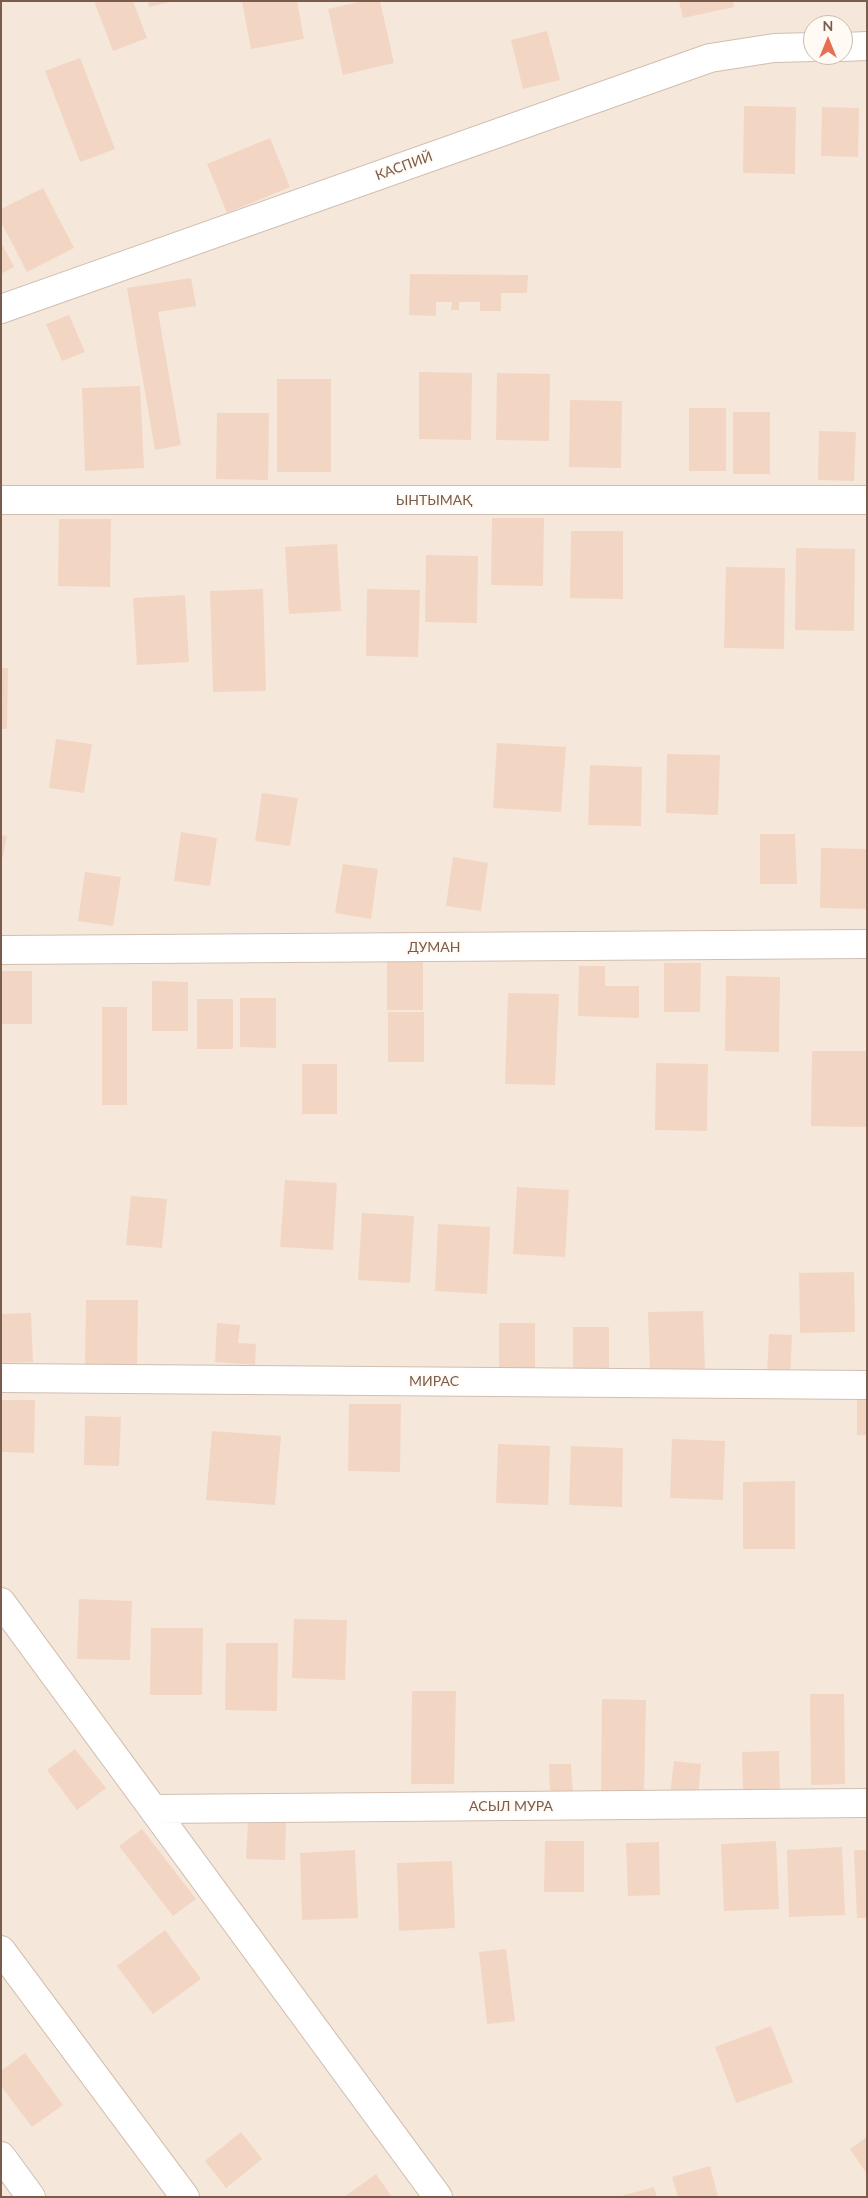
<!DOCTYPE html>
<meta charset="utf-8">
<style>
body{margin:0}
#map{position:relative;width:868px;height:2198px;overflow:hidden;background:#fdf6ec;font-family:Lato,sans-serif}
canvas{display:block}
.frame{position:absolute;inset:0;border:2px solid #7a5c4d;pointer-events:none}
.north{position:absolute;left:803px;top:15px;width:50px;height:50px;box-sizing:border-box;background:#fffaf3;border:1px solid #cabbb1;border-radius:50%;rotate:0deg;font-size:14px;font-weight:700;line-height:20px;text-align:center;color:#7a5c4d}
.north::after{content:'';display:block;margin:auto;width:18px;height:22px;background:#e76f51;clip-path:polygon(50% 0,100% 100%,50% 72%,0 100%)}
</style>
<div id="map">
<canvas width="868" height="2198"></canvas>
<div class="frame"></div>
<div class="north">N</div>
</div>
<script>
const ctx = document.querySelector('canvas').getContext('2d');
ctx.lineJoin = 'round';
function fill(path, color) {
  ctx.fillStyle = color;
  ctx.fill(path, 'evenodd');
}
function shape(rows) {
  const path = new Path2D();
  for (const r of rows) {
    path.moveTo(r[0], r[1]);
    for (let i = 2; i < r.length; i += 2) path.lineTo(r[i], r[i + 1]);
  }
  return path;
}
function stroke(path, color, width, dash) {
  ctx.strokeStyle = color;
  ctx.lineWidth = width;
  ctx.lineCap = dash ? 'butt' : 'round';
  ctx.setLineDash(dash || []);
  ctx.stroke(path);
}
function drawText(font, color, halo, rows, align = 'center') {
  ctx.font = font + ' Lato,sans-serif';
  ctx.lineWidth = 4;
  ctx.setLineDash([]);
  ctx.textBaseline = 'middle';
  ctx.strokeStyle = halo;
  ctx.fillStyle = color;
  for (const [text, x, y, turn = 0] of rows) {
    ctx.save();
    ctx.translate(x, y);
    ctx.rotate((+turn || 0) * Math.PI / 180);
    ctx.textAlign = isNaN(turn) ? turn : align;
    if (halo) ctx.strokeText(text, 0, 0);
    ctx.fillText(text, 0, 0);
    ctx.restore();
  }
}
const residential = shape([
 [1,1,867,1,867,2197,1,2197],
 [813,25,843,25,843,55,813,55]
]);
const building = shape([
 [94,1,133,1,147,38,113,51],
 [148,1,170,1,170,2,149,7],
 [242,1,297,1,304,39,251,49],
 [363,1,380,1,394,63,343,75,328,9],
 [679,1,733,1,734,7,683,18],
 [547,31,560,80,523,89,511,40],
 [80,58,115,149,80,162,45,71],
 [744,106,796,107,795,174,743,173],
 [822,107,859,108,858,157,821,156],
 [270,138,290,187,227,213,207,164],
 [43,188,74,248,27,272,1,222,1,209],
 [1,242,14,267,1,274],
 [410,274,528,275,527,293,501,293,501,311,480,311,480,302,459,302,459,310,451,310,452,302,436,302,436,316,409,315],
 [191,278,196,306,158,312,181,445,155,450,127,288],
 [69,315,85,352,62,361,46,324],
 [419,372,472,373,471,440,419,439],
 [497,373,550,374,549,441,496,440],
 [277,379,331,379,331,472,277,472],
 [140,386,144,468,85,471,82,388],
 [570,400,622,401,621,468,569,467],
 [689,408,726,408,726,471,689,471],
 [733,412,770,412,770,474,733,474],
 [217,413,269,413,268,480,216,479],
 [819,431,856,432,854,481,818,480],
 [492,518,544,518,543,586,491,585],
 [59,519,111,519,110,587,58,586],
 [571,531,623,531,623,599,570,598],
 [337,544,341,611,289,614,285,547],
 [796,548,855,549,854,631,795,630],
 [426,555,478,556,477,623,425,622],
 [726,567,785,568,784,649,724,648],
 [263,589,266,691,213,692,210,591],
 [367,589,420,590,418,657,366,656],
 [185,595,189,662,137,665,133,598],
 [1,668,8,668,7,729,1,729],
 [56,739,92,744,84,793,49,788],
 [497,743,566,747,561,812,493,808],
 [667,754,720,755,718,815,666,813],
 [590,765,642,767,641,826,588,825],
 [262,793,298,798,290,846,255,841],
 [181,832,217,838,210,886,174,881],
 [760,834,795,834,797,884,760,884],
 [1,835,7,836,2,860,1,860],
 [821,848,867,849,867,909,820,908],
 [453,857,488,863,481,911,446,906],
 [343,864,378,869,371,919,335,913],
 [85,872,121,877,113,926,78,921],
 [387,960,423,960,423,1010,387,1010],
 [664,963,701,963,700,1012,664,1012],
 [579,966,605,966,605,986,639,986,639,1018,578,1016],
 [1,971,32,971,32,1024,1,1024],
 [726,976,780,977,779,1052,725,1051],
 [152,981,188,982,188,1031,152,1031],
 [508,993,559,994,555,1085,505,1084],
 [240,998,276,998,276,1048,240,1047],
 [197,999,233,999,233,1049,197,1049],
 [102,1007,127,1007,127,1105,102,1105],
 [388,1012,424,1012,424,1062,388,1062],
 [812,1051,866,1051,866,1127,811,1126],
 [656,1063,708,1064,707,1131,655,1130],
 [302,1064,337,1064,337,1114,302,1114],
 [285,1180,337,1183,333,1250,280,1247],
 [517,1187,569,1190,565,1257,513,1254],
 [131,1196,167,1199,162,1248,126,1245],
 [362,1213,414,1216,410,1283,358,1280],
 [438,1224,490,1227,487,1294,435,1291],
 [854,1272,855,1332,800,1333,799,1273],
 [86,1300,138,1300,137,1368,85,1367],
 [703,1311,705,1371,650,1372,648,1312],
 [31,1313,33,1362,1,1363,1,1314],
 [217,1323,240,1325,238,1343,256,1344,255,1365,215,1362],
 [499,1323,535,1323,535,1373,499,1373],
 [573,1327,609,1327,609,1377,573,1377],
 [769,1334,792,1335,790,1377,767,1375],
 [857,1396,867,1396,867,1435,857,1435],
 [1,1400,35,1400,34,1453,1,1452],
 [349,1404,401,1404,400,1472,348,1471],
 [85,1416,121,1417,119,1466,84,1465],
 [212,1431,281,1436,275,1505,206,1500],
 [672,1439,725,1441,723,1500,670,1498],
 [498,1444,550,1446,548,1505,496,1503],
 [571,1446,623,1448,622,1507,569,1505],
 [795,1481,795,1549,743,1549,743,1482],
 [79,1599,132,1601,130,1660,77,1659],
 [294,1619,347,1620,345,1680,292,1678],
 [151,1628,203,1628,202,1695,150,1695],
 [226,1643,278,1643,277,1711,225,1710],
 [412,1691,456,1691,454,1784,411,1784],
 [810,1694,844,1694,845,1784,811,1785],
 [602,1699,646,1700,644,1793,601,1792],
 [75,1749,106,1788,77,1810,47,1770],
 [779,1751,780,1793,743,1794,742,1752],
 [674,1761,701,1764,698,1798,670,1795],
 [549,1764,571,1764,573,1793,550,1794],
 [248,1822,286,1823,285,1860,246,1859],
 [142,1829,196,1899,173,1916,119,1846],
 [545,1841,584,1841,584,1892,544,1892],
 [776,1841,779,1909,724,1911,721,1844],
 [659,1842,660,1895,628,1896,626,1843],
 [842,1847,845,1915,789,1917,787,1850],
 [355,1850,358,1918,302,1920,300,1853],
 [854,1850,867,1850,867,1918,857,1918],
 [452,1861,455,1928,399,1931,397,1863],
 [165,1930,201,1979,153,2014,117,1966],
 [506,1949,515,2021,487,2024,479,1952],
 [771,2026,793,2082,736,2103,715,2047],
 [25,2053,63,2105,32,2127,1,2086,1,2071],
 [241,2132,262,2159,226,2188,205,2161],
 [867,2137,867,2174,850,2149],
 [710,2166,718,2197,678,2197,672,2177],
 [376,2174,392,2197,344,2197],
 [654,2187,657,2197,621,2197,621,2196]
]);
const street = shape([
 [843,47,867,46],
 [1,309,710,58,774,48,813,47],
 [1,500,867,500],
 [1,950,867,944],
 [1,1378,867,1385],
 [1,1602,438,2197],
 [155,1809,867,1803],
 [1,1950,185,2197],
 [1,2156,31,2197]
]);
const streetNames = [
 ["КАСПИЙ",404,166,-20],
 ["ЫНТЫМАҚ",434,500],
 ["ДУМАН",434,947],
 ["МИРАС",434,1381],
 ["АСЫЛ МУРА",511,1806]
];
fill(residential, '#f5e8da');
fill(building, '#f3d5c3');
stroke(street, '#d1beb0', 30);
stroke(street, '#fff', 28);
drawText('14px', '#7a5c4d', '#fffaf3', streetNames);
</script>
